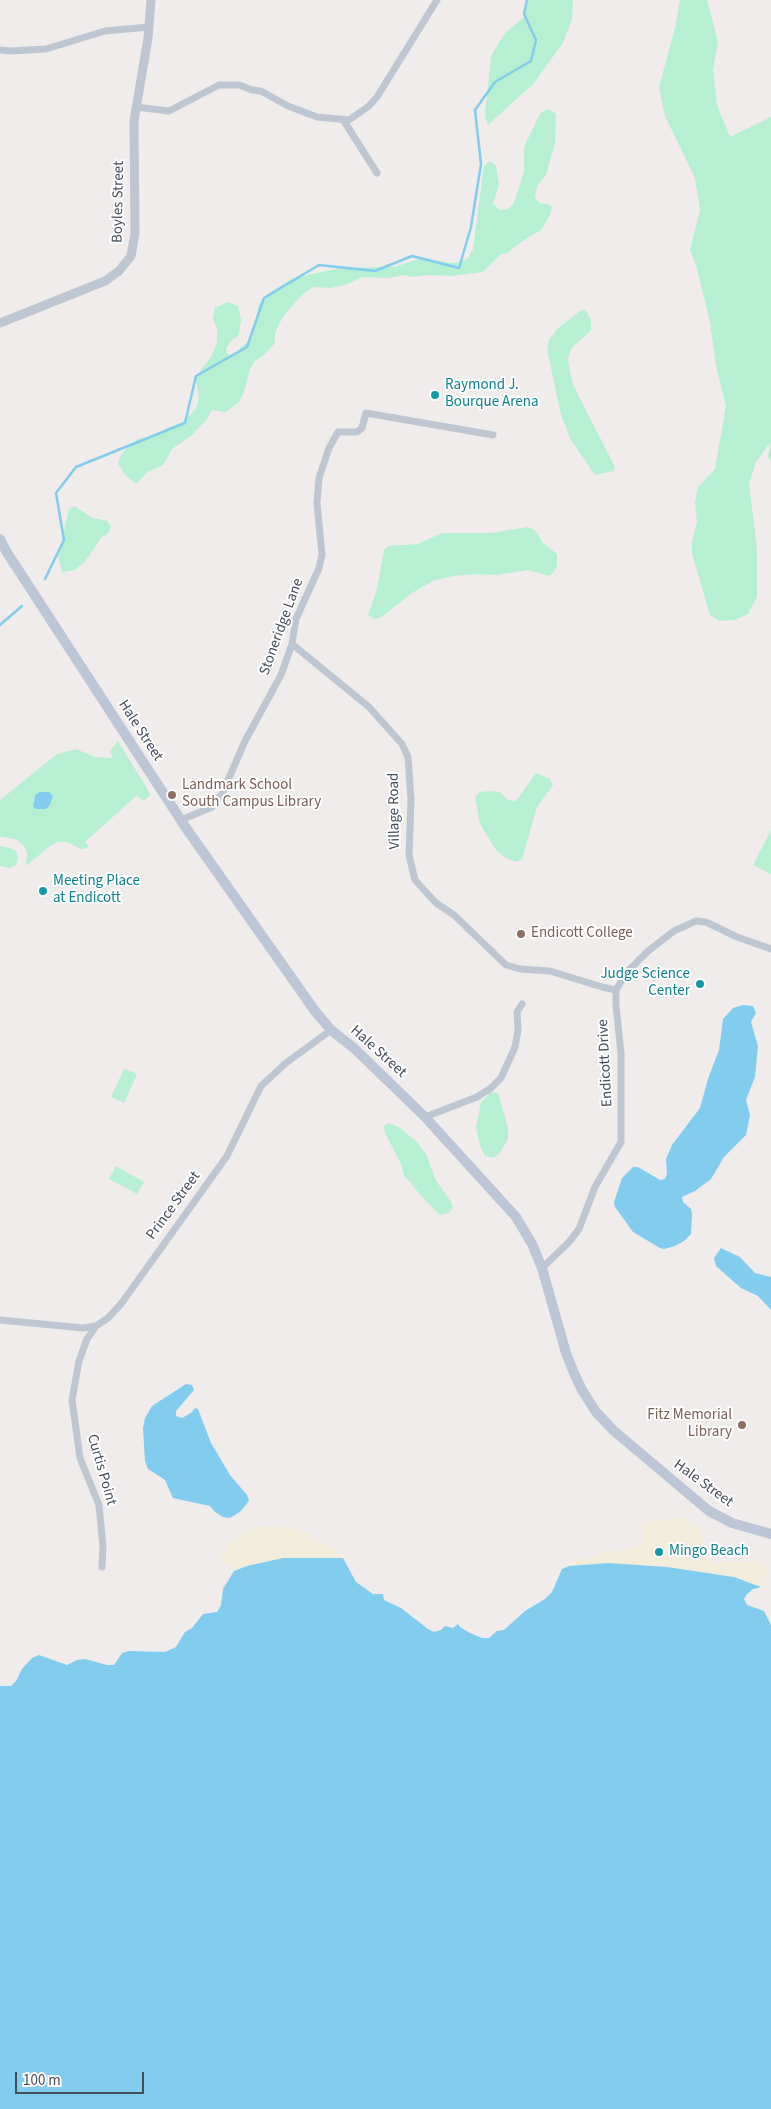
<!DOCTYPE html>
<style>
body{margin:0}
#map{position:relative;width:771px;height:2109px;overflow:hidden;background:#efeceb;font-family:"Source Sans 3",sans-serif}
canvas{display:block}
.scale{position:absolute;left:15px;top:2072px;width:129px;height:22px;box-sizing:border-box;border:2px solid #444d5a;border-top:0;padding-left:6px;font-size:15px;line-height:18px;white-space:nowrap;color:#444d5a;-webkit-text-stroke:4px #fff;paint-order:stroke}
</style>
<div id="map">
<canvas width="771" height="2109"></canvas>
<div class="scale">100 m</div>
</div>
<script>
const ctx = document.querySelector('canvas').getContext('2d');
ctx.lineJoin = 'round';
function fill(path, color) {
  ctx.fillStyle = color;
  ctx.fill(path, 'evenodd');
}
function shape(rows) {
  const path = new Path2D();
  for (const r of rows) {
    path.moveTo(r[0], r[1]);
    for (let i = 2; i < r.length; i += 2) path.lineTo(r[i], r[i + 1]);
  }
  return path;
}
function stroke(path, color, width, dash) {
  ctx.strokeStyle = color;
  ctx.lineWidth = width;
  ctx.lineCap = dash ? 'butt' : 'round';
  ctx.setLineDash(dash || []);
  ctx.stroke(path);
}
function drawText(font, color, halo, rows, align = 'center') {
  ctx.font = font + ' "Source Sans 3",sans-serif';
  ctx.lineWidth = 4;
  ctx.setLineDash([]);
  ctx.textBaseline = 'middle';
  ctx.strokeStyle = halo;
  ctx.fillStyle = color;
  for (const [text, x, y, turn = 0] of rows) {
    ctx.save();
    ctx.translate(x, y);
    ctx.rotate((+turn || 0) * Math.PI / 180);
    ctx.textAlign = isNaN(turn) ? turn : align;
    if (halo) ctx.strokeText(text, 0, 0);
    ctx.fillText(text, 0, 0);
    ctx.restore();
  }
}
const green = shape([
 [529,0,573,0,572,19,563,43,533,84,488,125,485,116,491,56,505,33,524,17],
 [680,0,707,0,718,42,713,70,717,105,730,137,771,117,771,462,768,457,770,443,756,462,749,484,757,547,757,597,748,614,735,620,719,621,710,615,692,554,692,540,697,523,695,502,698,487,715,469,726,406,716,366,710,322,696,265,690,250,700,210,695,178,665,116,659,87,675,28],
 [549,109,556,114,555,143,546,175,537,186,535,198,539,203,548,204,552,207,550,215,541,230,521,242,507,253,501,254,483,272,451,276,428,275,411,277,405,275,389,278,362,277,345,285,331,288,313,287,301,296,282,318,275,333,275,343,264,355,255,361,250,369,245,389,239,402,226,412,212,410,207,419,192,435,172,449,163,465,147,472,136,484,126,476,118,464,122,453,130,445,138,439,156,436,161,431,182,422,196,409,199,398,196,380,201,370,211,357,217,342,217,328,213,320,215,308,228,302,238,306,241,320,239,335,231,341,226,349,227,354,231,356,252,338,257,319,258,307,261,301,266,295,293,278,341,268,395,267,421,258,452,263,461,262,468,258,473,249,484,166,490,161,496,166,499,185,493,204,500,210,508,209,513,205,518,191,524,171,524,147,540,114,545,110],
 [581,310,586,311,591,320,591,330,571,349,568,359,569,367,573,385,615,467,613,471,595,475,571,440,561,415,547,349,549,340,557,329],
 [74,506,93,518,107,521,111,527,109,532,100,539,88,558,81,565,75,570,62,572,58,555,69,509],
 [528,527,535,530,543,543,557,554,557,567,550,576,527,570,496,575,475,574,453,576,433,581,412,593,380,618,374,619,368,615,377,589,384,550,389,546,418,544,442,533,491,533],
 [118,741,151,795,143,801,137,795,85,842,89,847,87,848,81,849,67,842,58,842,50,846,26,866,27,853,24,846,16,839,0,837,0,800,57,754,76,749,95,757,113,758,110,751],
 [40,792,49,792,53,796,50,805,43,809,33,802,35,795],
 [536,773,550,779,553,785,537,807,522,859,516,862,506,858,496,850,480,824,475,797,480,792,490,791,500,792,508,800,516,801],
 [771,830,771,874,753,865],
 [0,846,10,848,16,851,18,858,16,865,10,868,0,866],
 [124,1069,137,1074,124,1103,111,1097],
 [491,1092,498,1093,508,1128,508,1139,499,1154,494,1158,485,1156,479,1142,476,1127,481,1103],
 [389,1123,400,1128,418,1143,427,1156,435,1179,451,1202,453,1207,449,1213,440,1215,421,1196,404,1175,401,1164,385,1133,384,1126],
 [116,1166,144,1182,137,1194,109,1179]
]);
const sand = shape([
 [683,1517,699,1529,702,1535,704,1554,709,1562,715,1564,723,1561,757,1561,763,1563,767,1569,767,1578,761,1587,734,1577,667,1567,608,1563,569,1566,580,1559,589,1559,599,1552,613,1552,640,1546,643,1543,641,1537,645,1523,650,1521],
 [274,1526,311,1534,310,1540,335,1549,343,1558,283,1558,247,1566,234,1571,229,1565,230,1564,223,1565,220,1558,237,1537,259,1527]
]);
const water = shape([
 [40,792,49,792,53,796,50,805,46,809,36,809,33,807,35,795],
 [743,1005,753,1006,756,1013,751,1022,758,1046,755,1077,746,1100,750,1115,746,1135,724,1157,711,1179,695,1191,682,1197,683,1202,691,1209,692,1214,691,1234,684,1241,675,1246,664,1249,660,1248,633,1232,615,1207,614,1202,622,1178,633,1167,638,1167,660,1180,665,1179,667,1174,666,1159,672,1145,700,1108,708,1079,719,1050,723,1019,733,1008],
 [721,1248,740,1257,755,1273,771,1277,771,1310,758,1296,741,1288,716,1266,714,1258],
 [186,1384,192,1385,194,1390,176,1411,176,1416,182,1418,191,1413,195,1408,198,1409,211,1443,230,1475,247,1495,249,1501,240,1512,230,1518,223,1517,215,1512,210,1506,173,1498,165,1480,148,1469,145,1461,143,1428,145,1418,152,1406],
 [283,1558,343,1558,356,1582,373,1594,383,1594,384,1600,401,1608,428,1629,434,1632,441,1630,445,1626,453,1628,458,1624,460,1627,470,1633,482,1638,489,1638,497,1631,504,1630,525,1611,545,1599,552,1592,562,1569,569,1566,608,1563,667,1567,734,1577,761,1587,753,1589,747,1594,744,1599,747,1605,764,1611,771,1625,771,2109,0,2109,0,1686,11,1686,16,1681,22,1669,32,1658,39,1655,67,1665,77,1660,85,1659,107,1665,114,1665,122,1653,129,1651,165,1652,176,1647,185,1632,192,1628,203,1614,217,1612,221,1605,223,1589,234,1571,247,1566]
]);
const stream = shape([
 [45,579,64,540,56,493,76,467,185,423,196,376,247,347,264,298,319,265,375,271,412,256,459,268,471,227,481,164,475,110,495,82,531,61,536,40,524,14,527,0],
 [0,625,22,606]
]);
const minor = shape([
 [0,50,11,51,46,49,105,31,149,27],
 [136,107,169,111,219,85,239,85,252,90,261,91,288,106,317,117,349,120,369,106,377,97,437,0],
 [344,121,377,173],
 [292,644,369,707,402,744,408,757,411,800,409,855,415,880,436,903,454,915,506,965,520,969,550,971,602,987,616,990],
 [181,820,212,807,222,794,245,741,281,675,292,644,296,619,319,568,322,555,317,503,319,478,329,448,338,432,357,432,362,428,366,413,493,435],
 [425,1117,477,1097,491,1088,501,1078,515,1047,518,1030,517,1012,522,1004],
 [542,1268,569,1242,579,1229,595,1187,621,1142,621,1054,616,1005,616,990,627,972,648,951,674,931,696,921,706,922,737,937,771,949],
 [0,1320,83,1328,96,1326,108,1318,121,1304,227,1156,261,1086,286,1063,331,1030],
 [96,1326,87,1339,79,1361,72,1400,80,1458,99,1505,103,1547,102,1567]
]);
const tertiary = shape([
 [0,323,105,281,119,271,131,256,135,233,134,121,148,38,151,0]
]);
const secondary = shape([
 [0,539,6,551,186,828,315,1011,331,1030,355,1049,425,1117,516,1217,532,1244,542,1268,566,1353,574,1373,582,1390,596,1412,613,1430,709,1511,732,1523,771,1534]
]);
const markers = [
 [435,395,5,"#0f9aa8"],
 [172,795,5,"#8d6e63"],
 [43,891,5,"#0f9aa8"],
 [521,934,5,"#8d6e63"],
 [700,984,5,"#0f9aa8"],
 [742,1425,5,"#8d6e63"],
 [659,1552,5,"#0f9aa8"]
];
const streetNames = [
 ["Boyles Street",119,202,-89],
 ["Stoneridge Lane",282,627,-70],
 ["Hale Street",140,731,57],
 ["Village Road",395,811,-91],
 ["Hale Street",378,1052,42],
 ["Endicott Drive",606,1063,-93],
 ["Prince Street",174,1206,-54],
 ["Curtis Point",101,1470,74],
 ["Hale Street",703,1484,36]
];
const cultureNames = [
 ["Raymond J.",445,386],
 ["Bourque Arena",445,403],
 ["Meeting Place",53,882],
 ["at Endicott",53,899],
 ["Judge Science",690,975,"right"],
 ["Center",690,992,"right"],
 ["Mingo Beach",669,1552]
];
const educationNames = [
 ["Landmark School",182,786],
 ["South Campus Library",182,803],
 ["Endicott College",531,934],
 ["Fitz Memorial",732,1416,"right"],
 ["Library",732,1433,"right"]
];
fill(green, '#b7efd3');
fill(sand, '#f2eddb');
fill(water, '#82ccee');
stroke(stream, '#82ccee', 2.5);
stroke(minor, '#bec6d2', 7);
stroke(tertiary, '#bec6d2', 9);
stroke(secondary, '#bdc6d6', 10);
for (const [x, y, r, color] of markers) {
  const dot = new Path2D();
  dot.arc(x, y, r, 0, 2 * Math.PI);
  ctx.fillStyle = color;
  ctx.fill(dot);
  stroke(dot, '#fff', 2);
}
drawText('15px', '#444d5a', '#fff', streetNames);
drawText('15px', '#0d838f', '#fff', cultureNames, 'left');
drawText('15px', '#785e54', '#fff', educationNames, 'left');
</script>
